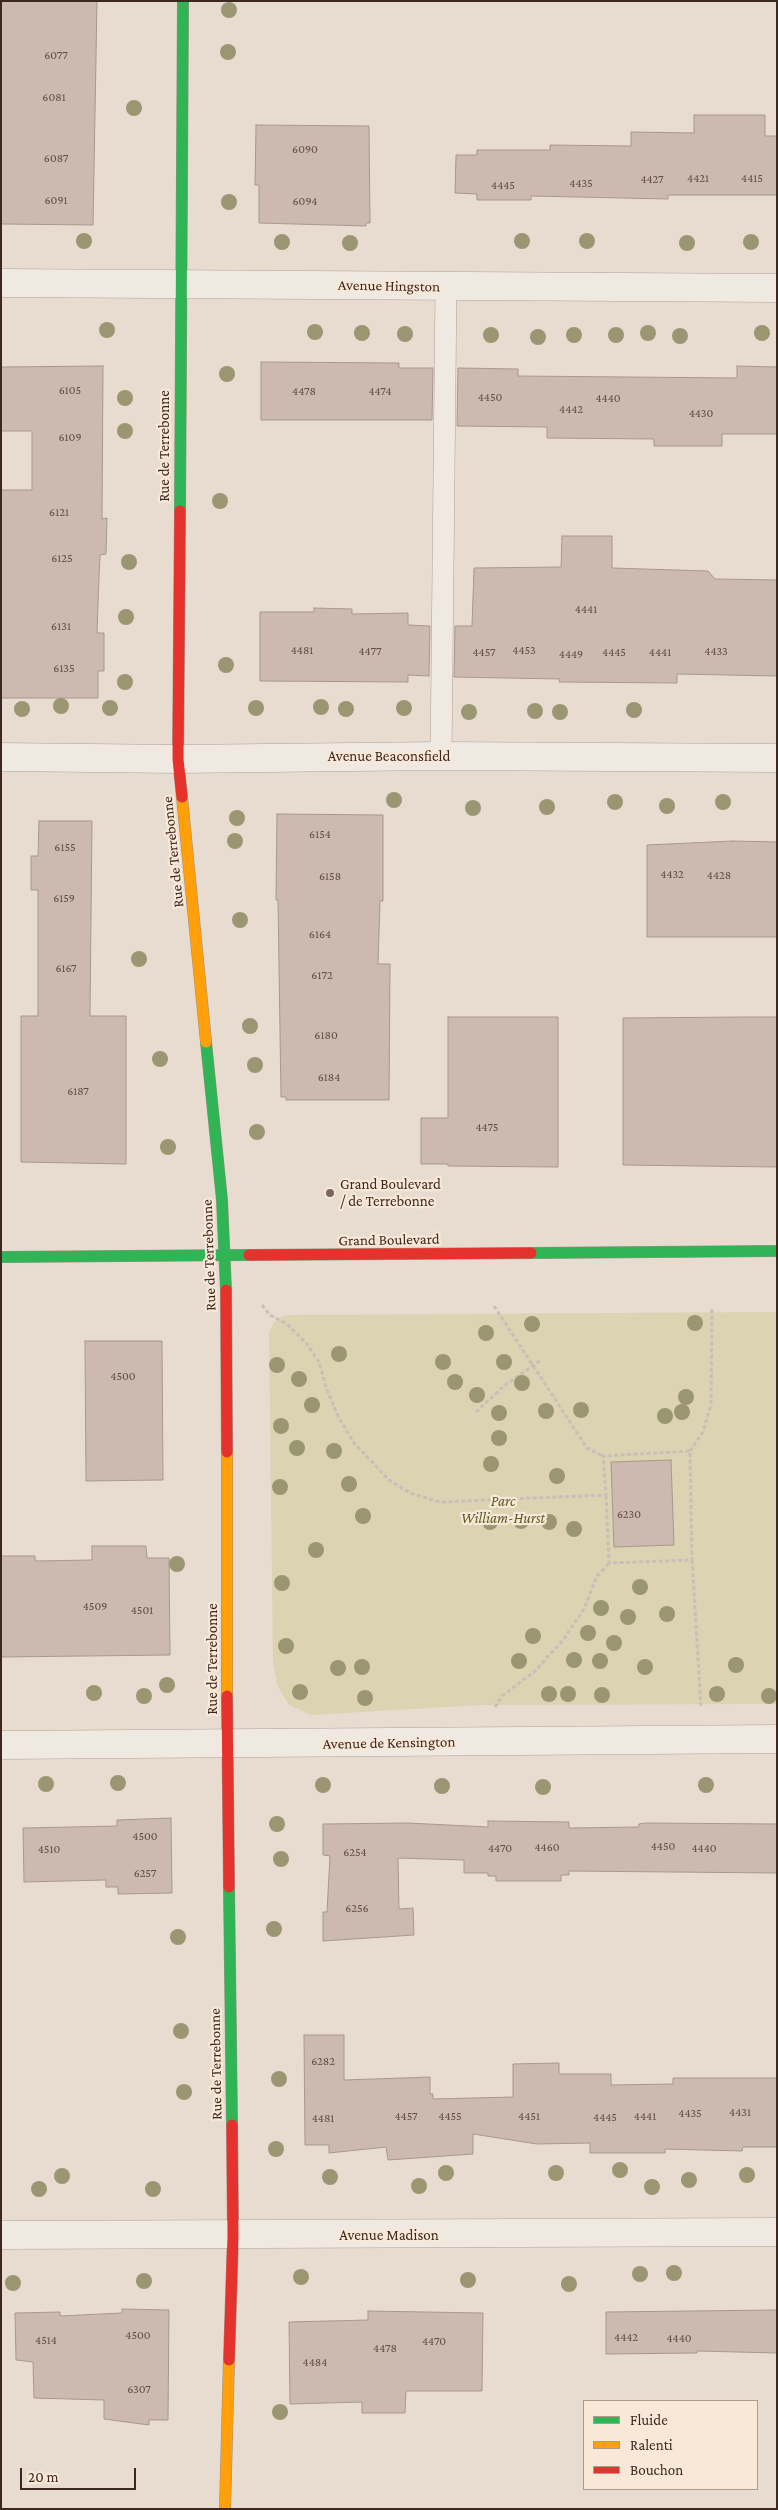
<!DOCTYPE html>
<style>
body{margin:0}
#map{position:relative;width:778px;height:2510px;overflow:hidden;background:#e8dcd0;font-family:"Crimson Pro",serif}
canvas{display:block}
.frame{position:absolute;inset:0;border:2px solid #3e271f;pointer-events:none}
.legend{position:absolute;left:583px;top:2400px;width:175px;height:90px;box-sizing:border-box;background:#f8e8d7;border:1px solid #ae9b8d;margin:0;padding:6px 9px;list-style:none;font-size:15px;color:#3e271f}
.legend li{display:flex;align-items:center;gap:10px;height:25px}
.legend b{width:25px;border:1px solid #ae9b8d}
.scale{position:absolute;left:20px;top:2468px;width:116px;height:22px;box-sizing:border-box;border:2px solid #3e271f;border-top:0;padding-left:6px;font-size:15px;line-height:18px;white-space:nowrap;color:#3e271f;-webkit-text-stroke:4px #f8e8d7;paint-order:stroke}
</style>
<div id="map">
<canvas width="778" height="2510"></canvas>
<div class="frame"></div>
<ul class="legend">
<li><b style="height:6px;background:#30b455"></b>Fluide</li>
<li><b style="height:6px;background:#ff9f0a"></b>Ralenti</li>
<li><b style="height:6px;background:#e5322d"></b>Bouchon</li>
</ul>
<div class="scale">20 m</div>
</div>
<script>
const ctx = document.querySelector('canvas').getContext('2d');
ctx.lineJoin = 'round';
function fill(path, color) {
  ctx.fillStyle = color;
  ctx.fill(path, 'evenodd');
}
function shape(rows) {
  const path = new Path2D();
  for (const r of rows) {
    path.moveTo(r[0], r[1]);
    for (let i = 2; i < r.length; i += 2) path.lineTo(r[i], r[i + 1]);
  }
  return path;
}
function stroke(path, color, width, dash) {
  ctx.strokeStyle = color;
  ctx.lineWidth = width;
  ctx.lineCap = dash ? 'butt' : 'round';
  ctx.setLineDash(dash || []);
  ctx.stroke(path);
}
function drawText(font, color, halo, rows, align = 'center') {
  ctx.font = font + ' "Crimson Pro",serif';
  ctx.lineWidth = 4.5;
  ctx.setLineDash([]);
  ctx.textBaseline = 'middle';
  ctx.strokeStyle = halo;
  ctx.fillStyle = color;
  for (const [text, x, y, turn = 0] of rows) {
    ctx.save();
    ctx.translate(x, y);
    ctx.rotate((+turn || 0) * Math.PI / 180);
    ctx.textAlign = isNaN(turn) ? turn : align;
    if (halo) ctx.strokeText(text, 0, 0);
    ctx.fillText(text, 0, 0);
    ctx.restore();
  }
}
const green = shape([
 [777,1312,777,1704,479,1705,311,1715,289,1705,277,1685,273,1662,269,1332,275,1321,285,1315]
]);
const building = shape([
 [1,1,97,1,93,225,1,224,1,1],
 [694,115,765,115,765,136,777,136,777,195,668,195,668,199,531,196,531,200,477,200,477,194,455,193,456,155,477,155,477,150,550,150,550,145,631,146,631,132,694,133,694,115],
 [256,125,369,126,370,223,366,223,366,226,259,223,259,185,255,185,256,125],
 [261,362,399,363,399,368,433,368,432,420,261,420,261,362],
 [103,366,102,519,107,518,106,554,100,555,99,577,97,633,104,633,104,671,98,671,98,698,1,698,1,490,32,490,32,431,1,431,1,367,103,366],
 [737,366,777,367,777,434,722,434,722,446,654,446,654,439,547,438,547,427,457,426,458,368,518,369,518,376,737,378,737,366],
 [562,536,612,536,612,568,708,571,715,579,777,580,777,676,677,674,677,683,559,682,560,679,454,677,455,626,472,626,474,568,561,567,562,536],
 [314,608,352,609,352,614,408,613,408,625,430,626,429,676,408,675,408,682,260,681,260,612,314,612,314,608],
 [277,814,383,815,383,901,380,901,378,964,390,964,389,1100,286,1100,286,1097,281,1097,278,900,276,900,277,814],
 [39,821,92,821,90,1016,126,1016,126,1164,21,1162,21,1016,38,1016,38,890,31,890,31,856,38,856,39,821],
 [733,841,777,842,777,937,647,937,647,845,733,841],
 [448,1017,558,1017,558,1167,448,1166,448,1164,421,1164,421,1118,448,1118,448,1017],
 [746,1017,777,1017,777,1167,623,1165,623,1018,746,1017],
 [85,1341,162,1341,163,1480,86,1481,85,1341],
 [671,1460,674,1545,614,1547,611,1462,671,1460],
 [92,1546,146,1546,147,1558,169,1558,170,1655,1,1657,1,1556,35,1556,35,1561,92,1560,92,1546],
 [171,1818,172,1893,118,1894,118,1887,106,1887,106,1880,24,1882,23,1828,117,1826,117,1820,171,1818],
 [488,1821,569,1822,569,1828,639,1827,639,1824,646,1823,777,1824,777,1873,569,1871,569,1875,561,1875,561,1881,496,1881,496,1876,488,1876,488,1873,464,1873,464,1860,398,1858,399,1909,413,1908,414,1935,323,1941,323,1912,327,1912,330,1856,323,1855,323,1824,408,1823,488,1827,488,1821],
 [304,2035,344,2035,344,2080,430,2077,430,2094,433,2094,433,2099,513,2097,513,2064,559,2063,559,2074,611,2074,611,2085,673,2084,673,2078,777,2078,777,2147,743,2147,742,2151,665,2149,665,2153,590,2153,590,2143,537,2144,473,2134,473,2154,388,2160,386,2147,329,2153,329,2145,305,2145,304,2035],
 [122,2309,169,2310,168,2420,149,2420,149,2425,104,2419,104,2400,34,2398,33,2362,16,2360,15,2313,60,2312,60,2316,122,2313,122,2309],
 [777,2310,777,2353,697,2351,697,2353,606,2354,606,2312,777,2310],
 [368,2311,483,2313,482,2391,406,2391,405,2413,362,2413,362,2402,290,2404,289,2322,368,2320,368,2311]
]);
const path = shape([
 [262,1305,270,1315,287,1324,307,1344,319,1362,327,1390,339,1418,354,1443,389,1480,410,1493,440,1502,606,1495,603,1456,690,1451,692,1560,609,1563,606,1495],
 [494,1306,587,1448,603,1456],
 [476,1412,504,1386,541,1360],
 [690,1451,703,1432,711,1405,712,1307],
 [692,1560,701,1706],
 [495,1707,502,1696,535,1671,563,1640,584,1609,597,1576,609,1563]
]);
const lane = shape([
 [441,756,446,286]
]);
const street = shape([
 [1,283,777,288],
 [1,757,178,759,441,756,777,758],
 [1,1745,777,1739],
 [1,2235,777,2232]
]);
const fast = shape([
 [180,511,183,1],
 [206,1042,222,1200,226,1290],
 [531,1253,777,1251],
 [1,1257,249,1255],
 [229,1887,232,2125]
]);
const slow = shape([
 [182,797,206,1042],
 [227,1452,227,1696],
 [225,2509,229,2360]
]);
const jam = shape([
 [180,511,178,759,182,797],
 [249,1255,531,1253],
 [226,1290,227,1452],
 [227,1696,229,1887],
 [229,2360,233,2236,232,2125]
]);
const trees = [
 [229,10],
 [228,52],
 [134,108],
 [229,202],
 [84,241],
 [522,241],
 [587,241],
 [282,242],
 [751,242],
 [350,243],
 [687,243],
 [107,330],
 [315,332],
 [362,333],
 [648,333],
 [762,333],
 [405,334],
 [491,335],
 [574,335],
 [616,335],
 [680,336],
 [538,337],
 [227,374],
 [125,398],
 [125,431],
 [220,501],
 [129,562],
 [126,617],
 [226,665],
 [125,682],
 [61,706],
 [321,707],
 [110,708],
 [256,708],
 [404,708],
 [22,709],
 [346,709],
 [634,710],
 [535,711],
 [469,712],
 [560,712],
 [394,800],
 [615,802],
 [723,802],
 [667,806],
 [547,807],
 [473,808],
 [237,818],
 [235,841],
 [240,920],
 [139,959],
 [250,1026],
 [160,1059],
 [255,1065],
 [257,1132],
 [168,1147],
 [695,1323],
 [532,1324],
 [486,1333],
 [339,1354],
 [443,1362],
 [504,1362],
 [277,1365],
 [299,1379],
 [455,1382],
 [522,1383],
 [477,1395],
 [686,1397],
 [312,1405],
 [581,1410],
 [546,1411],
 [682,1412],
 [499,1413],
 [665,1416],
 [281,1426],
 [499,1438],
 [297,1448],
 [334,1451],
 [491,1464],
 [557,1476],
 [349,1484],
 [280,1487],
 [363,1516],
 [521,1521],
 [490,1522],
 [549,1522],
 [574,1529],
 [316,1550],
 [177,1564],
 [282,1583],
 [640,1587],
 [601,1608],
 [667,1614],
 [628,1617],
 [588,1633],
 [533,1636],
 [614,1643],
 [286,1646],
 [574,1660],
 [519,1661],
 [600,1661],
 [736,1665],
 [362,1667],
 [645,1667],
 [338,1668],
 [167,1685],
 [300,1692],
 [94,1693],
 [549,1694],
 [568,1694],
 [717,1694],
 [602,1695],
 [144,1696],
 [769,1696],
 [365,1698],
 [118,1783],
 [46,1784],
 [323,1785],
 [706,1785],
 [442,1786],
 [543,1787],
 [277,1824],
 [281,1859],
 [274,1929],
 [178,1937],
 [181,2031],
 [279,2079],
 [184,2092],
 [276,2149],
 [620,2170],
 [446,2173],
 [556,2173],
 [747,2175],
 [62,2176],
 [330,2177],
 [689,2180],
 [419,2186],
 [652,2187],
 [39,2189],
 [153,2189],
 [674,2273],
 [640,2274],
 [301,2277],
 [468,2280],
 [144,2281],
 [13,2283],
 [569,2284],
 [280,2412]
];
const markers = [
 [330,1193,5,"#7a665d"]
];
const numberNames = [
 ["6077",56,55],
 ["6081",54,97],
 ["6090",305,149],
 ["6087",56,158],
 ["4421",698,178],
 ["4415",752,178],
 ["4427",652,179],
 ["4435",581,183],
 ["4445",503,185],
 ["6091",56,200],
 ["6094",305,201],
 ["6105",70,390],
 ["4478",304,391],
 ["4474",380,391],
 ["4450",490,397],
 ["4440",608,398],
 ["4442",571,409],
 ["4430",701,413],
 ["6109",70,437],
 ["6121",59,512],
 ["6125",62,558],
 ["4441",586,609],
 ["6131",61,626],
 ["4481",302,650],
 ["4453",524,650],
 ["4477",370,651],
 ["4433",716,651],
 ["4457",484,652],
 ["4445",614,652],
 ["4441",660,652],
 ["4449",571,654],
 ["6135",64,668],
 ["6154",320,834],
 ["6155",65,847],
 ["4432",672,874],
 ["4428",719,875],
 ["6158",330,876],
 ["6159",64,898],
 ["6164",320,934],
 ["6167",66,968],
 ["6172",322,975],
 ["6180",326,1035],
 ["6184",329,1077],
 ["6187",78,1091],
 ["4475",487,1127],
 ["4500",123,1376],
 ["6230",629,1514],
 ["4509",95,1606],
 ["4501",142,1610],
 ["4500",145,1836],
 ["4450",663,1846],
 ["4460",547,1847],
 ["4470",500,1848],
 ["4440",704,1848],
 ["4510",49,1849],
 ["6254",355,1852],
 ["6257",145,1873],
 ["6256",357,1908],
 ["6282",323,2061],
 ["4431",740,2112],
 ["4435",690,2113],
 ["4457",406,2116],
 ["4455",450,2116],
 ["4451",529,2116],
 ["4441",645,2116],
 ["4445",605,2117],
 ["4481",323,2118],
 ["4500",138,2335],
 ["4442",626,2337],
 ["4440",679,2338],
 ["4514",46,2340],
 ["4470",434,2341],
 ["4478",385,2348],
 ["4484",315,2362],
 ["6307",139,2389]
];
const streetNames = [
 ["Avenue Hingston",389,286,1],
 ["Rue de Terrebonne",164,446,-90],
 ["Avenue Beaconsfield",389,756],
 ["Rue de Terrebonne",173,852,-96],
 ["Grand Boulevard",389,1240,-1],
 ["Rue de Terrebonne",209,1255,-92],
 ["Rue de Terrebonne",212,1659,-90],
 ["Avenue de Kensington",389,1743,-1],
 ["Rue de Terrebonne",216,2064,-91],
 ["Avenue Madison",389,2235]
];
const poiNames = [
 ["Grand Boulevard",340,1184],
 ["/ de Terrebonne",340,1201]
];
const parkNames = [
 ["Parc",503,1501],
 ["William-Hurst",503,1518]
];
fill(green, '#dbd3b2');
fill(building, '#ccb9b0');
stroke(building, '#a9978f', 1);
stroke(lane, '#aea198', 22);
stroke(street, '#aea198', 29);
stroke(fast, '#9d9188', 12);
stroke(slow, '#9d9188', 12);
stroke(jam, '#9d9188', 12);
stroke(path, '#c9bfb8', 3, [4, 2.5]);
stroke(lane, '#f0e9e2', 21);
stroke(street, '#f0e9e2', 28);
stroke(fast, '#30b455', 11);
stroke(slow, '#ff9f0a', 11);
stroke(jam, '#e5322d', 11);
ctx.fillStyle = '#9a9671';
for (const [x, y] of trees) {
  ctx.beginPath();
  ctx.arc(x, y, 8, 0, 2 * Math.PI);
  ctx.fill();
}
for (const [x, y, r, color] of markers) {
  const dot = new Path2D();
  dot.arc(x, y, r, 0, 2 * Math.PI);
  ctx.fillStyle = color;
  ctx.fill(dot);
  stroke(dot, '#f8e8d7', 2);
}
drawText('12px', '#624c43', null, numberNames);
drawText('15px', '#3e271f', '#f8e8d7', streetNames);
drawText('15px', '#3e271f', '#f8e8d7', poiNames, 'left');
drawText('italic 15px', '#5a5c24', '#f8e8d7', parkNames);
</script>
